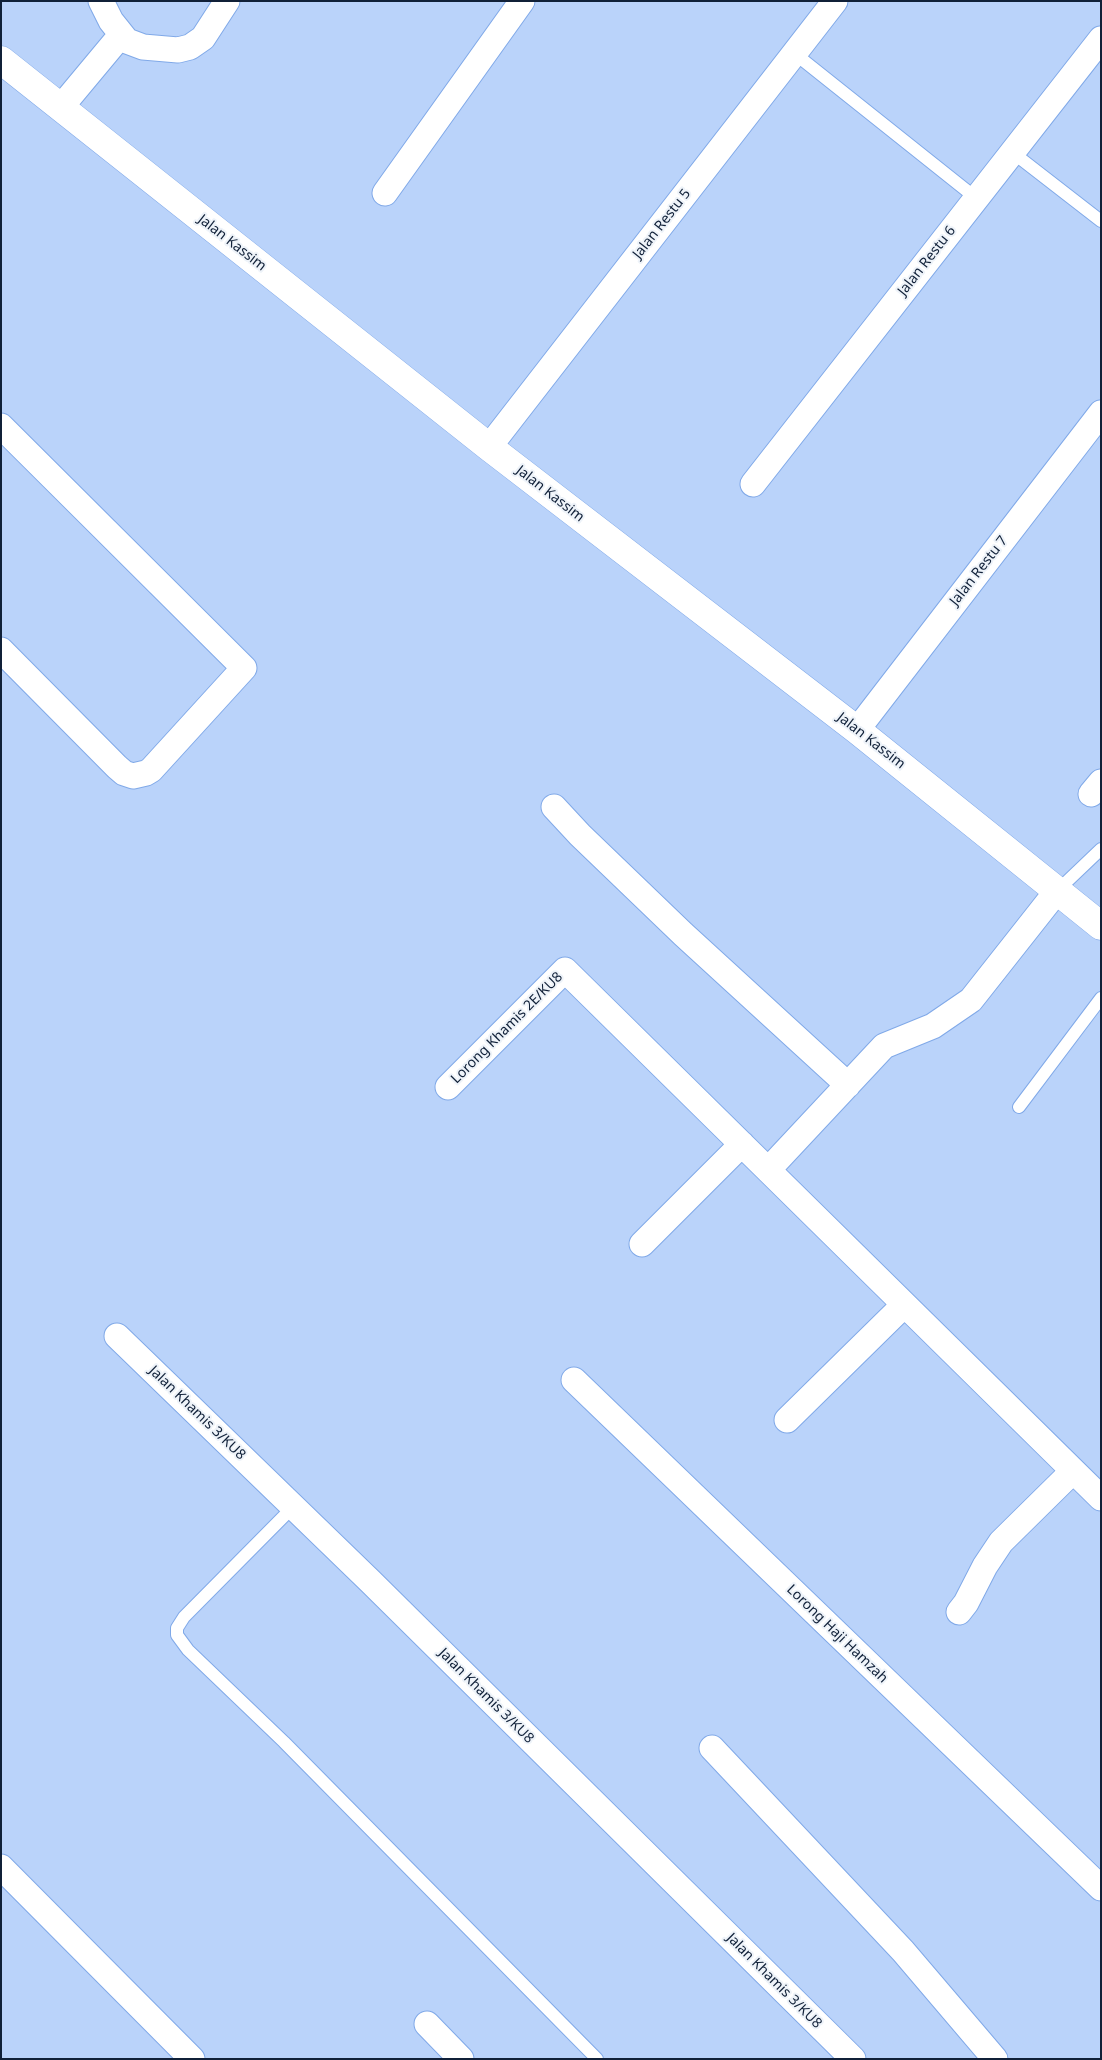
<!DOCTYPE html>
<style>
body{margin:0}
#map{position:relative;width:1102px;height:2060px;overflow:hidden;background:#bad3fa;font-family:"Noto Sans",sans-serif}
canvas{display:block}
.frame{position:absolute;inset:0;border:2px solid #102038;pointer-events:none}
</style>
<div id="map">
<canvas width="1102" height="2060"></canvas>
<div class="frame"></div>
</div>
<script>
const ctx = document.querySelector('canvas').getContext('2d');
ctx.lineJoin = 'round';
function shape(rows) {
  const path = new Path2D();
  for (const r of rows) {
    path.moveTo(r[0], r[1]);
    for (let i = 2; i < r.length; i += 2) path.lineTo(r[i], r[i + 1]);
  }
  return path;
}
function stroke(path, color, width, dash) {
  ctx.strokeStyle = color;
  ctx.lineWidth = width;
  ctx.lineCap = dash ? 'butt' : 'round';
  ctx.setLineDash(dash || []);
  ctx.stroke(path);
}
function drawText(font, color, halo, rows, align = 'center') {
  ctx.font = font + ' "Noto Sans",sans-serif';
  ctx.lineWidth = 4;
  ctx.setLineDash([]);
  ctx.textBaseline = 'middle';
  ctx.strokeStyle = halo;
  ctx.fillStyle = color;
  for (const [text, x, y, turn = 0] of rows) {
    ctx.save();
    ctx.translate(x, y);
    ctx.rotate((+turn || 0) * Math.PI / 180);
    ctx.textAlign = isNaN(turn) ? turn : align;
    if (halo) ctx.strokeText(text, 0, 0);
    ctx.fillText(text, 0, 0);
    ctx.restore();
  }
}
const service = shape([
 [794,53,976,198],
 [1012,152,1101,221],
 [1057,891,1101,849],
 [1019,1107,1101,998],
 [293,1507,184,1617,177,1628,177,1635,188,1650,284,1742,597,2059]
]);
const minor = shape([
 [101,1,111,21,127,41,143,47,178,50,190,47,203,38,227,1],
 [61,107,121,35],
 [385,193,522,1],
 [1,426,244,668,151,770,146,773,133,776,124,773,117,767,1,650],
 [489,447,835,1],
 [753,484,1101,39],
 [857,730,1101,413],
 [1091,794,1101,782],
 [554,807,580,835,683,934,848,1085],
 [448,1087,565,970,1101,1498],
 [768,1170,884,1046,933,1026,971,1000,1057,891],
 [642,1244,742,1144],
 [117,1336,371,1582,853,2059],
 [574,1380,1101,1888],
 [787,1420,904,1305],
 [959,1612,966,1603,985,1566,1001,1542,1073,1471],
 [712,1748,903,1951,995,2059],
 [1,1867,192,2059],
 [427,2024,461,2059]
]);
const tertiary = shape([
 [1,60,489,447,857,730,1101,926]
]);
const streetNames = [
 ["Jalan Restu 5",662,224,-52],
 ["Jalan Kassim",232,243,38],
 ["Jalan Restu 6",927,261,-52],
 ["Jalan Kassim",550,494,38],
 ["Jalan Restu 7",979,571,-52],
 ["Jalan Kassim",871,741,38],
 ["Lorong Khamis 2E/KU8",507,1028,-45],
 ["Jalan Khamis 3/KU8",197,1413,44],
 ["Lorong Haji Hamzah",837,1634,44],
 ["Jalan Khamis 3/KU8",486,1696,45],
 ["Jalan Khamis 3/KU8",774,1981,45]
];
stroke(service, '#80a9e8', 14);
stroke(minor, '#80a9e8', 27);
stroke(tertiary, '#80a9e8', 29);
stroke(service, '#fff', 12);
stroke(minor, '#fff', 25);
stroke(tertiary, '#fff', 28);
drawText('14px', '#102038', '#eef3f9', streetNames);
</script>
